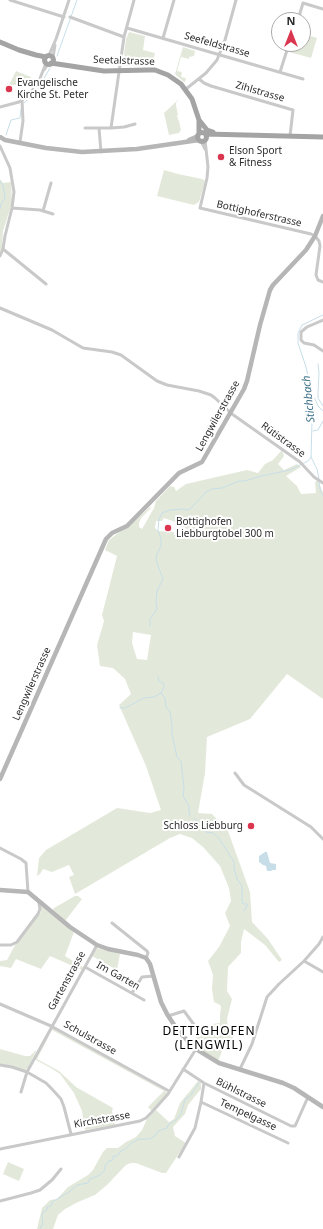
<!DOCTYPE html>
<meta charset="utf-8">
<style>
body{margin:0}
#map{position:relative;width:323px;height:1229px;overflow:hidden;background:#fff;font-family:"Noto Sans",sans-serif}
canvas{display:block}
.north{position:absolute;left:271px;top:12px;width:40px;height:40px;box-sizing:border-box;background:#fff;border:1px solid #ababab;border-radius:50%;rotate:0deg;font-size:11px;font-weight:700;line-height:16px;text-align:center;color:#2c2c2c}
.north::after{content:'';display:block;margin:auto;width:14px;height:18px;background:#db3650;clip-path:polygon(50% 0,100% 100%,50% 72%,0 100%)}
</style>
<div id="map">
<canvas width="323" height="1229"></canvas>
<div class="north">N</div>
</div>
<script>
const ctx = document.querySelector('canvas').getContext('2d');
ctx.lineJoin = 'round';
function fill(path, color) {
  ctx.fillStyle = color;
  ctx.fill(path, 'evenodd');
}
function shape(rows) {
  const path = new Path2D();
  for (const r of rows) {
    if (r.length === 3) {
      path.moveTo(r[0] + r[2], r[1]);
      path.arc(r[0], r[1], r[2], 0, 2 * Math.PI);
      continue;
    }
    path.moveTo(r[0], r[1]);
    for (let i = 2; i < r.length; i += 2) path.lineTo(r[i], r[i + 1]);
  }
  return path;
}
function stroke(path, color, width, dash) {
  ctx.strokeStyle = color;
  ctx.lineWidth = width;
  ctx.lineCap = dash ? 'butt' : 'round';
  ctx.setLineDash(dash || []);
  ctx.stroke(path);
}
function drawText(font, color, halo, rows, align = 'center') {
  ctx.font = font + ' "Noto Sans",sans-serif';
  ctx.lineWidth = 4;
  ctx.setLineDash([]);
  ctx.textBaseline = 'middle';
  ctx.strokeStyle = halo;
  ctx.fillStyle = color;
  for (const [text, x, y, turn = 0] of rows) {
    ctx.save();
    ctx.translate(x, y);
    ctx.rotate((+turn || 0) * Math.PI / 180);
    ctx.textAlign = isNaN(turn) ? turn : align;
    if (halo) ctx.strokeText(text, 0, 0);
    ctx.fillText(text, 0, 0);
    ctx.restore();
  }
}
const green = shape([
 [129,32,145,36,143,50,155,53,152,66,126,66,124,53,126,39],
 [303,35,311,37,311,36,317,38,311,58,289,52,292,44,303,44],
 [183,47,195,51,194,56,189,57,189,59,181,57,177,71,182,72,181,77,186,78,185,82,184,82,175,74],
 [16,71,31,77,27,85,9,85],
 [179,99,176,103,176,105,178,115,177,115,178,119,179,121,181,130,179,133,169,135,164,113],
 [164,170,178,174,202,179,205,181,199,202,194,205,157,196],
 [0,179,3,183,11,182,12,203,3,231,2,249,0,252],
 [282,450,284,456,278,464,284,470,297,464,301,467,286,476,297,486,301,494,316,493,315,482,318,480,323,493,323,699,287,674,250,719,207,737,205,773,198,813,212,814,228,831,250,892,252,922,268,939,282,960,279,962,265,945,244,929,241,942,241,953,228,967,227,991,232,999,227,1019,228,1028,234,1036,224,1050,222,1051,218,1061,211,1057,191,1043,202,1031,205,1033,212,1024,220,1023,220,1015,221,1007,220,1005,214,1002,212,989,213,975,208,961,219,947,230,926,225,913,231,901,229,888,220,866,203,847,192,838,180,834,170,838,75,894,69,877,74,875,69,865,52,872,43,869,40,874,37,876,39,858,46,850,117,808,150,813,161,810,146,766,119,705,131,694,125,679,113,668,100,666,97,645,104,621,102,615,117,556,105,550,109,540,138,518,150,507,151,508,141,518,139,523,139,527,142,529,154,508,156,501,170,486,174,487,176,491,186,484,247,470,258,473,265,464,273,460],
 [164,518,178,523,187,529,189,530,186,536,174,535,174,532,158,531,155,528,156,521,162,521],
 [133,632,151,635,147,660,137,659,132,643],
 [75,896,78,896,82,899,65,921,53,910,54,908],
 [41,905,74,932,65,956,83,967,82,970,50,956,41,969,16,959,11,968,0,966,0,961,7,960,16,943,41,912],
 [97,948,120,954,117,970,92,956],
 [53,1028,166,1091,167,1094,152,1111,148,1107,164,1091,52,1030,37,1059,59,1071,76,1087,113,1108,112,1111,115,1125,85,1130,82,1111,74,1093,60,1074,51,1068,34,1059],
 [0,1049,25,1056,30,1056,36,1050,36,1051,28,1068,25,1070,13,1066,0,1064],
 [198,1081,201,1083,201,1089,188,1105,185,1114,173,1127,175,1136,186,1143,166,1173,162,1173,136,1163,131,1163,126,1165,107,1185,95,1195,78,1202,65,1209,58,1215,53,1229,37,1229,42,1208,50,1200,57,1199,68,1187,88,1175,93,1170,103,1152,107,1148,118,1148,126,1142,136,1137,142,1130,147,1119,156,1110,169,1122,174,1119,180,1103],
 [8,1162,24,1169,19,1181,3,1174]
]);
const water = shape([
 [265,852,267,852,270,863,276,864,276,870,273,870,271,871,267,871,266,866,263,865,259,862,259,856]
]);
const stream = shape([
 [57,56,77,0],
 [24,103,32,96,39,87,50,68],
 [6,135,11,120,20,118,21,109],
 [0,181,3,185,5,197,4,200,1,204,0,209],
 [318,364,319,373,318,393,318,398,323,406],
 [309,395,315,399,318,406,323,411],
 [313,431,318,430,323,421],
 [319,479,317,469,311,457,312,422,310,411,310,385,306,367,298,343,298,333,302,325,323,315],
 [319,482,320,489,323,496],
 [150,626,150,619,157,609,156,601,157,591,163,579,157,563,156,557,157,554,161,546,161,539,158,530,159,519,162,513,170,510,183,509,188,510,192,507,206,492,212,489,222,488,239,481,245,481,261,476,290,470,308,461,311,457],
 [158,677,159,681,164,684,164,687,161,693,165,698,166,707,170,712,172,725,172,734,177,757,181,761,184,788,183,796,189,806,189,813,190,816],
 [120,708,125,708,144,698,154,697,161,693],
 [194,818,201,824,206,832,213,833,219,838,234,862,234,868,237,879,242,886,242,901,243,904,247,904,247,906,244,911],
 [40,1229,41,1226,43,1225,42,1215,43,1212,47,1210,47,1207,51,1206,52,1202,69,1192,77,1185,88,1183,90,1179,100,1175,105,1170,105,1166,109,1161,113,1160,113,1156,117,1156,121,1151,124,1150,132,1143,139,1139,150,1139,156,1135,158,1131,167,1128,168,1125,176,1120,181,1114,185,1099,190,1096,199,1083]
]);
const street = shape([
 [10,0,64,17],
 [70,17,124,37],
 [298,20,303,3,323,9],
 [127,28,303,79],
 [163,38,174,0],
 [49,55,56,39,69,0],
 [53,57,55,45],
 [44,70,48,64],
 [280,72,289,44],
 [199,79,204,83,211,86,293,110,290,136],
 [186,89,206,73,217,60,225,40,236,0],
 [0,107,19,102,29,95,39,81,46,63],
 [85,128,99,128],
 [111,128,124,127,135,124],
 [205,140,208,167,207,178,200,208,311,234,315,236,319,241,320,246,316,275,318,280,323,282],
 [201,141,205,149],
 [20,142,23,121,22,100],
 [0,146,10,168,14,192,12,208,5,236,3,249,0,256],
 [101,152,99,128,111,128,124,37,134,0],
 [12,208,40,210,53,214],
 [43,211,51,183],
 [3,249,46,284],
 [0,308,52,330,83,348,112,352,121,355,157,381,167,385,199,391,211,395,215,398,232,414,300,462,314,477,323,483],
 [323,320,307,327,301,332,301,340,304,343,314,345,323,351],
 [235,773,244,785,311,827,323,839],
 [0,848,21,859,26,863,28,892],
 [112,923,147,951,148,953,146,958],
 [0,945,11,945,17,942,38,914,40,909,39,903,40,902],
 [304,961,323,972],
 [85,967,144,1000],
 [132,993,142,977,154,976],
 [0,1004,51,1026,169,1091],
 [168,1016,184,1011,195,1026,201,1032],
 [0,1065,12,1067,27,1072,46,1083,51,1088,61,1099,64,1107,71,1134],
 [183,1069,204,1083,291,1126,295,1126,296,1124,308,1097],
 [240,1069,252,1044,267,997,279,984,304,961,319,944,323,937],
 [21,1092,27,1072,97,945],
 [201,1102,288,1143],
 [0,1149,140,1121,146,1118,152,1112,168,1094,196,1049],
 [179,1157,195,1128,201,1102,204,1083],
 [0,1201,31,1193,40,1190,52,1180,61,1169]
]);
const secondary = shape([
 [0,137,5,140,46,148,82,152,137,149,199,140],
 [189,140,198,136],
 [0,779,106,539,112,533,127,526,179,473,202,462,244,389,247,381,260,325,270,290,273,285,306,250,315,236,323,216],
 [0,890,28,892,70,927,97,945,108,949,138,955,146,958,150,964,161,1002,167,1014,178,1031,196,1049,219,1063,283,1083,294,1088,323,1107]
]);
const primary = shape([
 [0,42,19,50,36,55,46,57],
 [49,60,4.5],
 [51,63,104,71,148,70,155,70,168,75,181,84,192,99,199,120,199,133],
 [199,120,207,130,213,132],
 [202,137,4.5],
 [206,134,323,137]
]);
const markers = [
 [9,89,4,"#db3650"],
 [221,157,4,"#db3650"],
 [168,528,4,"#db3650"],
 [251,826,4,"#db3650"]
];
const streetNames = [
 ["Seefeldstrasse",217,45,16],
 ["Seetalstrasse",124,61,2],
 ["Zihlstrasse",260,92,16],
 ["Bottighoferstrasse",259,214,13],
 ["Lengwilerstrasse",218,416,-61],
 ["Rütistrasse",283,440,36],
 ["Lengwilerstrasse",32,684,-66],
 ["Im Garten",118,976,29],
 ["Gartenstrasse",67,981,-61],
 ["Schulstrasse",90,1038,29],
 ["Bühlstrasse",241,1093,26],
 ["Tempelgasse",248,1115,25],
 ["Kirchstrasse",102,1120,-10]
];
const poiNames = [
 ["Evangelische",17,83],
 ["Kirche St. Peter",17,95],
 ["Elson Sport",229,151],
 ["& Fitness",229,163],
 ["Bottighofen",176,522],
 ["Liebburgtobel 300 m",176,534],
 ["Schloss Liebburg",243,826,"right"]
];
const waterNames = [
 ["Stichbach",309,399,-96]
];
const quarterNames = [
 ["DETTIGHOFEN",209,1032],
 ["(LENGWIL)",209,1046]
];
fill(green, '#e3e9da');
fill(water, '#c7dee9');
stroke(stream, '#c7dee9', 1);
stroke(street, '#c9c9c9', 3);
stroke(secondary, '#b6b6b6', 4.5);
stroke(primary, '#a4a4a4', 5);
for (const [x, y, r, color] of markers) {
  const dot = new Path2D();
  dot.arc(x, y, r, 0, 2 * Math.PI);
  ctx.fillStyle = color;
  ctx.fill(dot);
  stroke(dot, '#fff', 1.5);
}
drawText('10px', '#2c2c2c', '#fff', streetNames);
drawText('10px', '#2c2c2c', '#fff', poiNames, 'left');
drawText('italic 11px', '#3f7289', '#fff', waterNames);
ctx.letterSpacing = '1px';
drawText('12px', '#000', '#fff', quarterNames);
ctx.letterSpacing = '0px';
</script>
